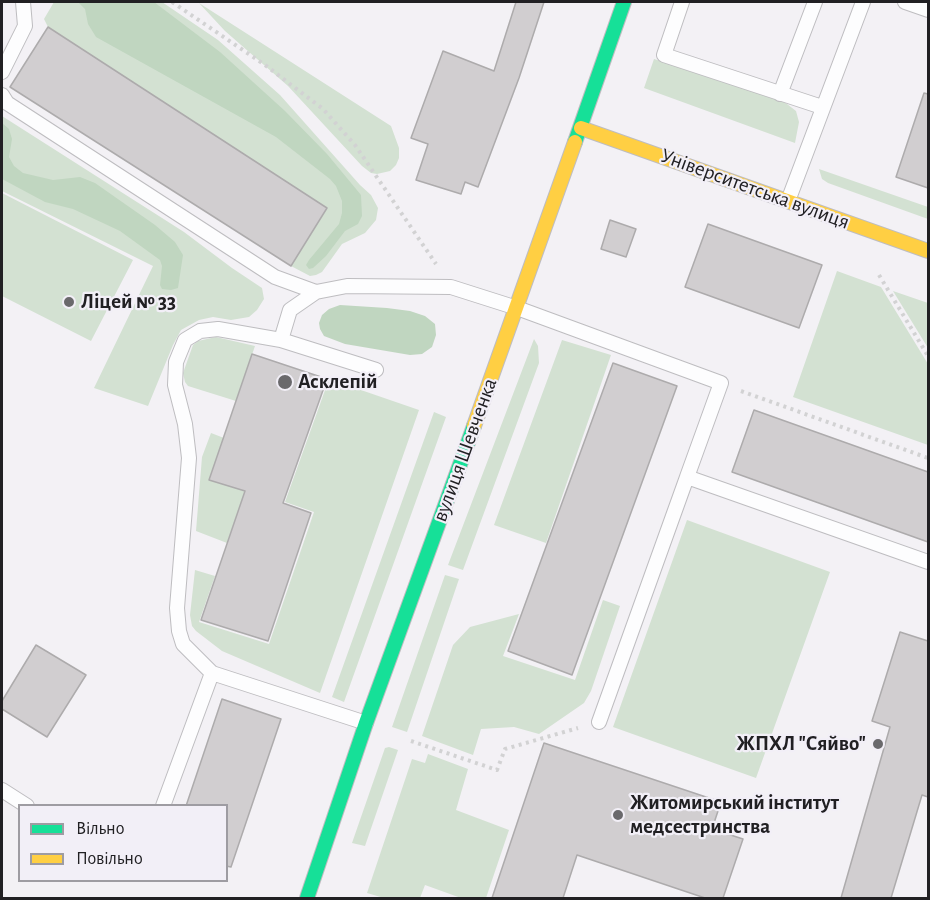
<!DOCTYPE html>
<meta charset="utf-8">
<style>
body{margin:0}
#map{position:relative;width:930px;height:900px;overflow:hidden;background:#f3f1f5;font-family:"Alegreya Sans",sans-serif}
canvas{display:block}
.frame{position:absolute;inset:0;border:3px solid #212023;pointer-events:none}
.legend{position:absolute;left:18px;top:804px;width:210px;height:78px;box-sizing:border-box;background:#f2eff7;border:2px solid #9e9ca2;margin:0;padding:8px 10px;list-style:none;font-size:18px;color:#212023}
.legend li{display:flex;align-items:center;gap:12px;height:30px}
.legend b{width:30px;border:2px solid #9e9ca2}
</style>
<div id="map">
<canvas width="930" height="900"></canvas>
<div class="frame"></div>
<ul class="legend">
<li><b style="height:8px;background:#16e098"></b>Вільно</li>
<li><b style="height:8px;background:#ffcf43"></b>Повільно</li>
</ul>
</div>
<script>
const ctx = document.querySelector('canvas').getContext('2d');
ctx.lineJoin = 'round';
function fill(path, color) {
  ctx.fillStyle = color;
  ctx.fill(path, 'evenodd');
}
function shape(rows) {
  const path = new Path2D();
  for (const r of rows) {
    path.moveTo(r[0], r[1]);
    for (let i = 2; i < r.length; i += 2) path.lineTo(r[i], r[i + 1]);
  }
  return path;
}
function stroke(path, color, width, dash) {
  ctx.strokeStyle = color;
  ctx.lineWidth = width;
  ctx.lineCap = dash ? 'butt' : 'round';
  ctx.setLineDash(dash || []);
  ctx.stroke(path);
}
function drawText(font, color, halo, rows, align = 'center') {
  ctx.font = font + ' "Alegreya Sans",sans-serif';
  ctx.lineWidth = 4.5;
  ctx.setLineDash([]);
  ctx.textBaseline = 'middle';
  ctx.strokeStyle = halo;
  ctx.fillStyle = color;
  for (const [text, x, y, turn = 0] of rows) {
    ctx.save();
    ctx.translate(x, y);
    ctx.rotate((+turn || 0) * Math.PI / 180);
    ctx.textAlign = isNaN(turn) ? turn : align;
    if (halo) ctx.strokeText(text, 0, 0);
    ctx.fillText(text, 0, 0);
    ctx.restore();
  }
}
const green = shape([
 [54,2,162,2,218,40,280,95,360,185,371,195,378,208,376,220,365,233,342,244,322,272,316,275,310,276,291,266,327,208,48,27,44,19],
 [199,3,391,126,399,148,399,158,396,165,390,171,377,174,371,173,362,166,288,86,225,31],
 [654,59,773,96,787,104,796,111,799,122,795,143,644,88],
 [2,116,184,232,232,268,262,288,264,299,257,310,249,317,231,320,213,317,199,320,181,330,173,345,148,406,94,388,153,266,2,191],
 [819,169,928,207,928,219,828,183,822,179],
 [2,193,133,260,91,341,2,296],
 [837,271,881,287,928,364,928,445,793,397],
 [893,291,928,303,928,348],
 [216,337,255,346,236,401,188,386,185,382,183,373,193,345,198,341],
 [534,339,538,346,539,363,463,570,448,565],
 [562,340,611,355,546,543,494,525],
 [329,379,419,410,320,693,222,651,196,631,192,626,190,615,195,570,215,576,199,622,269,644,314,512,285,502],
 [434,412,446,417,344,702,332,697],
 [211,433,224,438,245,491,227,543,196,531,202,457],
 [687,520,830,572,756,778,613,727],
 [445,575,459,579,407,732,392,727],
 [603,600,620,606,591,691,584,703,539,734,514,727,481,729,473,755,422,736,453,645,470,627,519,614,503,656,575,680],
 [389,747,398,750,365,846,352,843,385,748],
 [428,754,468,769,456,810,509,830,486,898,461,898,425,885,420,898,384,898,367,893,412,759,425,763]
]);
const forest = shape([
 [78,2,154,2,220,52,285,111,327,154,361,195,362,216,358,224,345,231,326,256,313,268,309,269,306,265,309,260,339,224,342,213,342,201,336,186,330,179,276,137,96,37,88,24,85,9],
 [2,123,9,129,12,139,9,157,14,166,23,173,53,180,80,177,95,183,155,225,175,242,183,255,178,288,171,290,162,289,160,285,162,266,160,260,120,231,73,209,45,202,2,179],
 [340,305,387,308,410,311,425,316,435,324,436,335,432,347,422,354,410,355,345,344,324,336,320,329,319,323,322,315,329,309]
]);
const building = shape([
 [516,2,544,2,519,78,478,187,465,182,461,194,416,180,428,144,411,138,443,51,494,71,516,2],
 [48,27,327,208,291,266,10,87,48,27],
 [924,93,928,94,928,188,896,177,924,93],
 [610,220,636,229,626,257,601,249,610,220],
 [708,224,822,265,799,328,685,287,708,224],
 [252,354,327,379,283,503,311,513,268,641,201,620,245,491,209,480,252,354],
 [613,363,677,386,572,675,508,651,613,363],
 [754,410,928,472,928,542,732,472,754,410],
 [900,632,928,641,928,797,922,795,891,898,841,898,890,727,872,721,900,632],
 [36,645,86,675,47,737,2,709,2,701,36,645],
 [222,699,281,719,231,867,226,866,226,806,186,806,222,699],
 [544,743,721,802,712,829,743,839,723,898,705,898,577,855,563,898,492,898,544,743]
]);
const path = shape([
 [172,2,265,65,323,109,355,145,436,264],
 [879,275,928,356],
 [741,391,928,458],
 [411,741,497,770,505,749,578,728]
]);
const lane = shape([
 [682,2,664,55,822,107],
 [905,2,928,10],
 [2,72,25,26,23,2],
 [780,94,815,2],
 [2,95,7,103,275,277,316,292,347,286,451,287,517,308,721,383,687,477,928,562],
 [788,201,863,2],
 [316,292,290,310,281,340,218,329,200,331,185,340,176,362,175,385,185,424,189,458,177,608,179,631,183,644,212,673,366,723],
 [281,340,376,370],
 [599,722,687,477],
 [2,790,27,806],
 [163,806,212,673]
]);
const fast = shape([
 [575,142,624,2],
 [307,898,366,723,474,426]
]);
const slow = shape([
 [581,128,928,251],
 [474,426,575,142]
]);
const markers = [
 [69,302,6,"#6a696c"],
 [285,382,8,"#6a696c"],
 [878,744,6,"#6a696c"],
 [618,815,6,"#6a696c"]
];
const streetNames = [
 ["Університетська вулиця",755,189,20],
 ["вулиця Шевченка",465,450,-70]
];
const poiNames = [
 ["Ліцей № 33",81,302],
 ["Асклепій",298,382],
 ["ЖПХЛ \"Сяйво\"",866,744,"right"],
 ["Житомирський інститут",630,803],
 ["медсестринства",630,827]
];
fill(green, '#d3e1d2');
fill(forest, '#c0d6c0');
fill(building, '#d1ced0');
stroke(building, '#adabac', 1.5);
stroke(lane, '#bebdc0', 16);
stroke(fast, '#bebdc0', 16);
stroke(slow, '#bebdc0', 16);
stroke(path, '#d2d2d3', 4, [3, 4.5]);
stroke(lane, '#fdfdfe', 14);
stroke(fast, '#16e098', 14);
stroke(slow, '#ffcf43', 14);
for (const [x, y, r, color] of markers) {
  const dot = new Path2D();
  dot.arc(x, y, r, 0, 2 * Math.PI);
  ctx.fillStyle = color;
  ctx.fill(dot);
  stroke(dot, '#f2eff7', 2);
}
drawText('21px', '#212023', '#f2eff7', streetNames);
drawText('bold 21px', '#212023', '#f2eff7', poiNames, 'left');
</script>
